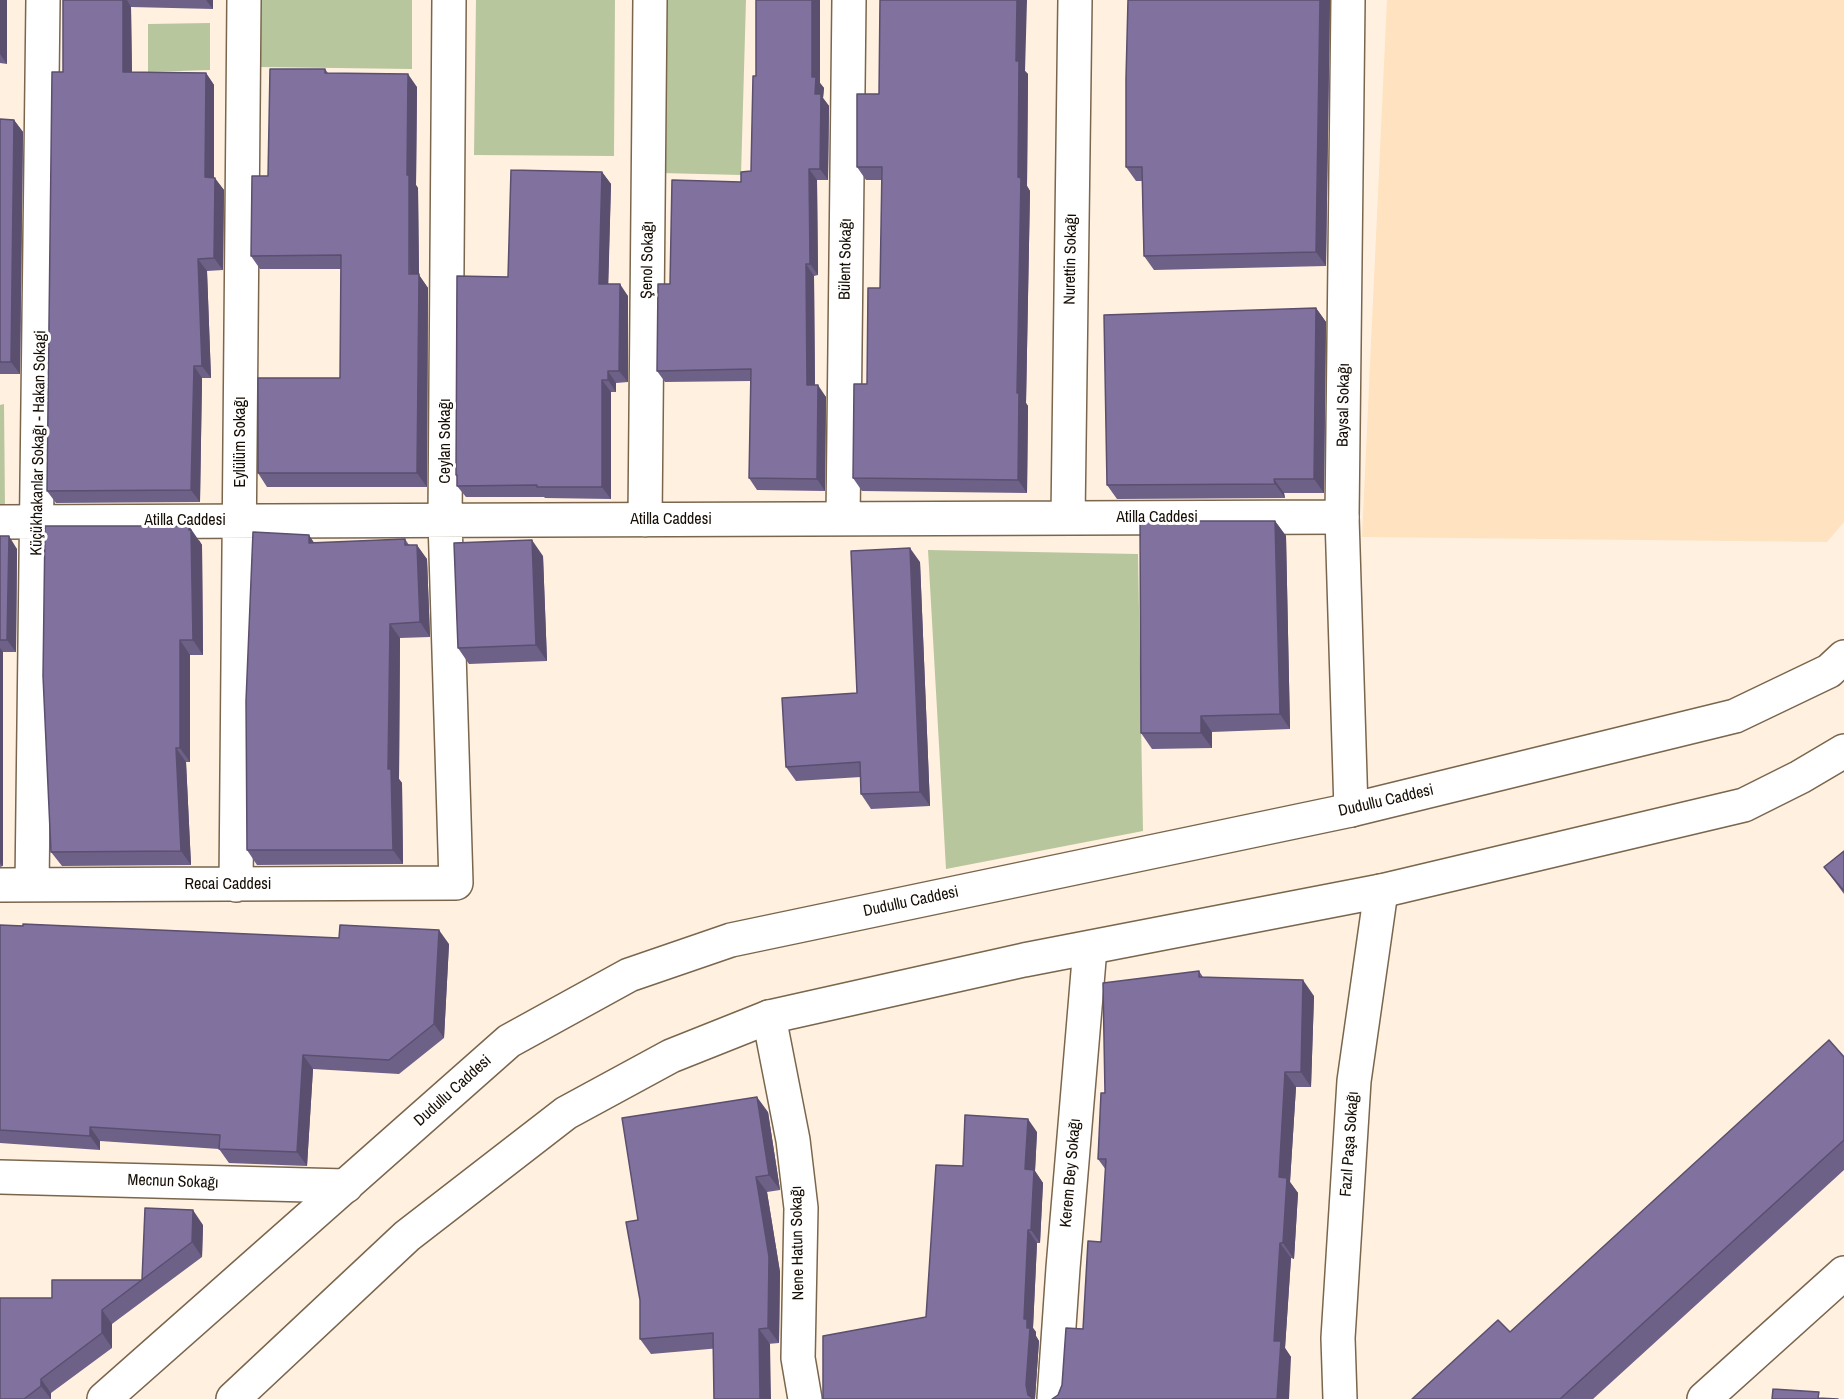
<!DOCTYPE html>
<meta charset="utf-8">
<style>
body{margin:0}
canvas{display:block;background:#fff0df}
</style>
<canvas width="1844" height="1399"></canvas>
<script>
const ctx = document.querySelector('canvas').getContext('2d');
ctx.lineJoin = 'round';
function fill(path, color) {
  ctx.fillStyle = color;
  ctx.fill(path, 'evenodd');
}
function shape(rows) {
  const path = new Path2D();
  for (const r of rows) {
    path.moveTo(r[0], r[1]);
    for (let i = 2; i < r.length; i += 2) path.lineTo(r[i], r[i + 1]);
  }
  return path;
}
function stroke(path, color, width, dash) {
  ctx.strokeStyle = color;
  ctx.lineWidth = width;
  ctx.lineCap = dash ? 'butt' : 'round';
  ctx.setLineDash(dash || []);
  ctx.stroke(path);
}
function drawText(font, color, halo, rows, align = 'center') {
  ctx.font = font + ' "Archivo Narrow",sans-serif';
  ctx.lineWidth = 6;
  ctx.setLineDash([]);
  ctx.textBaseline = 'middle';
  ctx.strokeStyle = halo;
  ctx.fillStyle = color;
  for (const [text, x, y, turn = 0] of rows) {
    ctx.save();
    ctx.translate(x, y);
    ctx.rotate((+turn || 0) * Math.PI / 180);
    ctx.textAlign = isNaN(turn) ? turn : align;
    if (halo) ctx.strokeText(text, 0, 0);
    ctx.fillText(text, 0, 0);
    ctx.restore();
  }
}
const built = shape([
 [1387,0,1844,0,1844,522,1827,542,1362,537]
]);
const green = shape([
 [260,0,412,0,412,69,259,67],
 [476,0,615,0,614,156,474,155],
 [666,0,746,0,741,175,661,173],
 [210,23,210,70,148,72,148,24],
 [4,404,5,508,0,508,0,405],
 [928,550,1138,554,1143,831,946,869]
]);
const street = shape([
 [1068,518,1075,0],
 [843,519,849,0],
 [645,520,650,0],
 [0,522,1342,517,1348,0],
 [0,885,456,883,445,520,449,0],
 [32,885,43,0],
 [236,885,244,0],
 [769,1017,793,1140,801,1208,798,1358,805,1399],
 [0,1177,346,1186],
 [1054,1399,1063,1268,1090,948],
 [1340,1399,1338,1338,1354,1081,1381,891],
 [1704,1399,1844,1273]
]);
const secondary = shape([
 [1342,517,1351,810]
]);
const primary = shape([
 [104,1399,509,1041,629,975,731,940,1351,810,1735,716,1829,671,1844,657],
 [233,1399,407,1236,566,1113,671,1056,769,1017,1024,960,1381,891,1744,805,1800,777,1844,751]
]);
const wall = shape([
 [0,0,7,64,0,63],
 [63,0,213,0,213,9,131,7,132,72,206,73,214,85,214,178,224,190,223,270,207,271,211,378,202,378,200,502,56,503,47,491,63,72],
 [1128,0,1330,0,1326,266,1154,270,1144,256,1142,181,1136,181,1126,167],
 [325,69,328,73,417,87,416,185,418,188,419,275,428,288,427,487,267,487,258,473,340,378,341,269,260,269,251,256,268,176],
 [1025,71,1028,74,1027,186,1030,191,1026,403,1028,406,1027,493,862,491,853,478,867,384,880,288,882,180,866,180,857,167,879,94],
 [756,76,820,83,824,88,823,98,829,106,828,180,817,180,818,275,814,276,815,385,826,397,825,491,757,490,749,478,751,381,665,382,657,371,670,284,741,182,751,171],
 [0,119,14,120,23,132,20,374,0,374],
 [602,172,611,184,608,284,628,296,628,382,616,383,616,392,611,392,611,499,545,498,544,497,466,497,457,486,457,477,456,475,508,277],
 [1316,308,1326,322,1324,493,1284,493,1285,498,1117,499,1107,485],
 [1275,521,1286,536,1290,729,1212,732,1212,748,1152,749,1141,733],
 [0,536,17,549,16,652,3,652,3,866,0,867],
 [405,539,409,545,427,559,430,637,400,638,399,779,402,783,403,864,257,865,247,850,315,543],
 [199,540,202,545,203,655,190,655,190,762,186,762,191,865,62,866,51,852],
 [543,556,547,661,469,664,458,648],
 [920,562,930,806,871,809,861,794,861,777,796,781,786,767,857,693],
 [1844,851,1844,894,1824,867],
 [0,925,449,944,444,1038,399,1074,313,1069,307,1166,229,1163,219,1149,100,1141,100,1150,0,1143],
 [1199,971,1203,977,1314,996,1311,1087,1296,1087,1290,1182,1298,1193,1294,1259,1291,1258,1285,1348,1291,1357,1058,1395,1083,1329,1101,1242,1106,1170,1098,1159,1105,1093],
 [1844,1057,1844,1170,1593,1399,1412,1399,1510,1332],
 [768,1112,780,1190,767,1192,780,1272,779,1343,651,1354,640,1339],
 [1037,1132,1035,1171,1043,1183,1040,1243,1037,1243,1033,1328,1036,1332,1036,1336,1039,1341,1035,1399,926,1317,963,1166],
 [203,1225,202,1257,112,1324,112,1348,51,1393,51,1399,0,1399,52,1298,142,1280]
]);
const shadedWall = shape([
 [0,0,7,0,7,64,0,54],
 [123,0,127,0,131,7,132,84,123,72],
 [206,0,213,0,213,9],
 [812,0,820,0,820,83,824,88,823,98,829,106,828,180,820,169,812,77],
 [1017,0,1027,0,1025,71,1028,74,1027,186,1030,191,1026,403,1028,406,1027,493,1018,480,1016,61],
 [1320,0,1330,0,1326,266,1316,252],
 [206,73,214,85,214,190,205,177],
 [408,74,417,87,416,185,418,188,419,275,428,288,427,487,417,473,407,175],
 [14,120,23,132,20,374,11,362],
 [809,169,817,180,818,275,810,264],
 [602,172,611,184,608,296,599,284],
 [215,178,224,190,223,270,214,258],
 [198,259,207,271,211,378,202,366],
 [806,264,814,276,815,396,807,385],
 [620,284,628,296,628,382,619,371],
 [1316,308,1326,322,1324,493,1314,479],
 [194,366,202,378,200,502,191,490],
 [608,371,616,383,616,392,608,380],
 [602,380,611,392,611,499,602,487],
 [818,385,826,397,825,491,817,479],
 [1274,479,1284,493,1285,498,1275,484],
 [1275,521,1286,536,1290,729,1280,714],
 [189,526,202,545,203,655,193,640],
 [309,535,319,550,309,543],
 [9,536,17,549,16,652,7,640],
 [532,540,543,556,547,661,536,645],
 [417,545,427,559,430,637,420,622],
 [910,548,920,562,930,806,920,792],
 [390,624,400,638,399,779,402,783,403,864,393,850,388,769],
 [180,640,190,655,190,762,180,748],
 [0,648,3,652,3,866,0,863],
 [1201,716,1212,732,1212,748,1201,733],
 [176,748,186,762,191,865,181,851],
 [439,930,449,944,444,1038,434,1024],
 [1303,980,1314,996,1311,1087,1301,1072],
 [303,1055,313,1069,307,1166,297,1152],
 [1285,1072,1296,1087,1290,1182,1298,1193,1294,1259,1283,1243,1279,1177],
 [757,1097,768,1112,780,1190,769,1175],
 [1028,1119,1037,1132,1035,1171,1043,1183,1040,1243,1031,1230,1025,1169],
 [90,1127,100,1141,100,1150,90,1136],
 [756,1177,767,1192,780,1272,779,1343,768,1328],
 [193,1210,203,1225,202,1257,192,1242],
 [1028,1230,1037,1243,1033,1328,1036,1332,1036,1336,1039,1341,1035,1399,1031,1399,1028,1395,1026,1385,1027,1328,1024,1319],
 [1280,1243,1291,1258,1285,1348,1291,1357,1289,1399,1277,1399,1274,1341],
 [102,1310,112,1324,112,1348,102,1333],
 [759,1329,770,1344,771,1399,760,1399],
 [41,1379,51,1393,51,1399,41,1386]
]);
const building = shape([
 [63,0,123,0,123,72,206,73,205,177,215,178,214,258,198,259,202,366,194,366,191,490,47,491,52,72,63,72,63,0],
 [756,0,812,0,812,77,816,77,815,94,821,94,820,169,809,169,810,264,806,264,807,385,818,385,817,479,749,478,751,369,657,371,658,284,670,284,672,180,741,182,741,172,751,171,753,76,756,76,756,0],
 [880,0,1017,0,1016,61,1019,61,1018,177,1021,178,1017,393,1019,393,1018,480,853,478,854,384,867,384,868,288,880,288,882,167,857,167,857,94,879,94,880,0],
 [1128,0,1320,0,1316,252,1144,256,1142,167,1126,167,1126,78,1128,0],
 [270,69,325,69,325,73,408,74,407,175,409,175,409,274,419,274,417,473,258,473,258,378,340,378,341,255,251,256,252,176,268,176,270,69],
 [0,119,14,120,11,362,0,362,0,119],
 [511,170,602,172,599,284,620,284,619,371,608,371,608,380,602,380,602,487,537,487,537,485,457,486,457,475,456,475,457,276,508,277,511,170],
 [1316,308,1314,479,1274,479,1275,484,1107,485,1104,315,1316,308],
 [1140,521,1275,521,1280,714,1201,716,1201,733,1141,733,1140,521],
 [45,526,189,526,189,530,191,530,193,640,180,640,180,748,176,748,181,851,51,852,43,676,45,526],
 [253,532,309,535,309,543,405,539,405,545,417,545,420,622,390,624,388,769,391,769,393,850,247,850,246,701,253,532],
 [0,536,9,536,7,640,0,640,0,536],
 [532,540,536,645,458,648,454,543,532,540],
 [910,548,920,792,861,794,860,762,786,767,782,698,857,693,851,551,910,548],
 [1844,851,1844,891,1824,867,1844,851],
 [23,924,339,938,340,925,439,930,434,1024,389,1060,303,1055,297,1152,219,1149,220,1135,90,1127,90,1136,0,1130,0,925,23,926,23,924],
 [1199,971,1199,977,1303,980,1301,1072,1285,1072,1279,1177,1287,1178,1283,1243,1280,1243,1274,1341,1281,1341,1277,1399,1052,1399,1058,1395,1062,1385,1066,1328,1083,1329,1088,1241,1101,1242,1106,1159,1098,1159,1101,1093,1105,1093,1103,983,1199,971],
 [1829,1040,1844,1057,1844,1140,1560,1399,1412,1399,1498,1320,1510,1332,1829,1040],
 [757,1097,769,1175,756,1177,769,1257,768,1328,759,1329,760,1399,714,1399,713,1333,640,1339,640,1300,626,1222,638,1220,622,1118,757,1097],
 [965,1115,1028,1119,1025,1169,1034,1170,1031,1230,1028,1230,1024,1319,1027,1319,1027,1328,1030,1328,1026,1385,1028,1395,1034,1399,823,1399,823,1336,926,1317,936,1165,963,1166,965,1115],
 [145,1208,193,1210,192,1242,102,1310,102,1333,41,1379,41,1386,24,1399,0,1399,0,1298,52,1298,52,1280,142,1280,145,1208],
 [1773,1389,1819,1392,1818,1398,1838,1399,1772,1399,1773,1389]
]);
const streetNames = [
 ["Bülent Sokağı",846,259,-89],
 ["Nurettin Sokağı",1071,259,-89],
 ["Şenol Sokağı",648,260,-89],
 ["Baysal Sokağı",1344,405,-89],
 ["Ceylan Sokağı",446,441,-90],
 ["Eylülüm Sokağı",241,442,-90],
 ["Küçükhakanlar Sokağı - Hakan Sokagi",39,443,-89],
 ["Atilla Caddesi",1157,518],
 ["Atilla Caddesi",671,520],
 ["Atilla Caddesi",185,521],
 ["Dudullu Caddesi",1386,801,-13],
 ["Recai Caddesi",228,885],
 ["Dudullu Caddesi",911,902,-12],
 ["Dudullu Caddesi",453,1091,-42],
 ["Fazıl Paşa Sokağı",1350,1144,-86],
 ["Kerem Bey Sokağı",1071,1173,-85],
 ["Mecnun Sokağı",173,1182,2],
 ["Nene Hatun Sokağı",798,1243,-91]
];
fill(built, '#ffe2c0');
fill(green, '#b8c69d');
stroke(street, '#7a664d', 36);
stroke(secondary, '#7a664d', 36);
stroke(primary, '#7a664d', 36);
stroke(street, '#fff', 33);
stroke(secondary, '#fff', 33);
stroke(primary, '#fff', 33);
fill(wall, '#6e6188');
fill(shadedWall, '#5a4f6f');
fill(building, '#80719e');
stroke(building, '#5a4f6f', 1.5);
drawText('16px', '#160e05', '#fff', streetNames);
</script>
